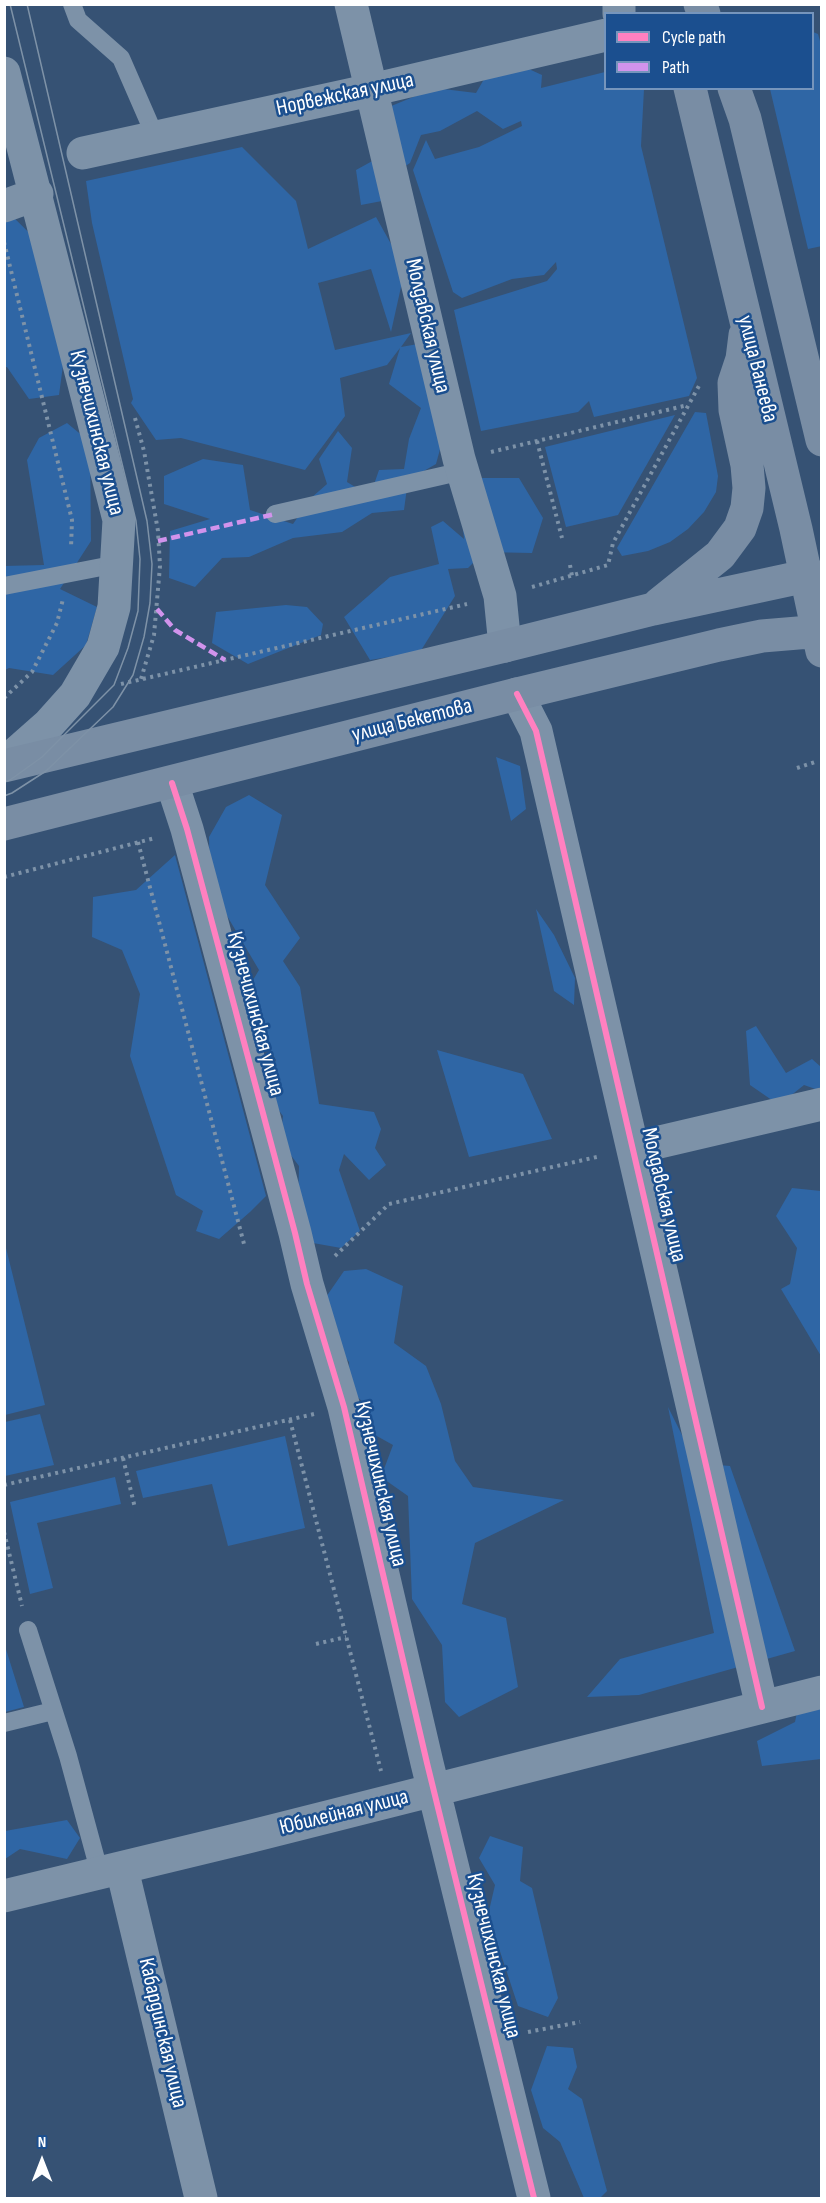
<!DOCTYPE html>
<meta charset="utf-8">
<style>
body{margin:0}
#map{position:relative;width:826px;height:2203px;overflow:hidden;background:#365274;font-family:"Sofia Sans Condensed",sans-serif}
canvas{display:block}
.frame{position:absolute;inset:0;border:6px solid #fff;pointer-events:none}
.legend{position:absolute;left:604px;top:12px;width:210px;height:78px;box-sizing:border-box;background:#1b4f8f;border:2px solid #7695bc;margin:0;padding:8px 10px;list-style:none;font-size:18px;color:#fff}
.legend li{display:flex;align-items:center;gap:12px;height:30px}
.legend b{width:30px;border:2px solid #7695bc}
.north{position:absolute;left:12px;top:2131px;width:60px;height:60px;-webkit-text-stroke:4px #1b4f8f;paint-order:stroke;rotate:0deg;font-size:16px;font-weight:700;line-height:24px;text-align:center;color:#fff}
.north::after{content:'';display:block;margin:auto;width:21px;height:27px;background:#fff;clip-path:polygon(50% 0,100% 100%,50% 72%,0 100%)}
</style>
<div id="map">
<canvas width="826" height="2203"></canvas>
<div class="frame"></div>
<ul class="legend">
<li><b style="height:8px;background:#ff80c0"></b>Cycle path</li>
<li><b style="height:8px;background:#d193ec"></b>Path</li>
</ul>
<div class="north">N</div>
</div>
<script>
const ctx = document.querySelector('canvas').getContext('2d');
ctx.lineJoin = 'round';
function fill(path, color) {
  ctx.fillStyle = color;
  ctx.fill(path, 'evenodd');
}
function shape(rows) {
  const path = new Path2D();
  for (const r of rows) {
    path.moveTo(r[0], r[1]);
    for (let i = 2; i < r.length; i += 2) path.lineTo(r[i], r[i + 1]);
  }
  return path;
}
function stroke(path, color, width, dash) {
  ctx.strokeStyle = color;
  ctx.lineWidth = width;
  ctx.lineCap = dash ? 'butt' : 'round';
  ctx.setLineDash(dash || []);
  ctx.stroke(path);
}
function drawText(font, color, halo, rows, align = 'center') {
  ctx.font = font + ' "Sofia Sans Condensed",sans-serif';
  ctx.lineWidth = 5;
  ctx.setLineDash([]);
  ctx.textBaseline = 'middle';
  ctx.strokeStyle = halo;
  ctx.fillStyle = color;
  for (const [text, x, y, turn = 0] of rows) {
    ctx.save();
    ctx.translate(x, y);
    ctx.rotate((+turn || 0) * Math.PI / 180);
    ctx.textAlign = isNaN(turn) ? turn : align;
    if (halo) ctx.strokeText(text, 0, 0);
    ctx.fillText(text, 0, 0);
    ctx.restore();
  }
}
const green = shape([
 [813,32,818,34,822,48,822,246,808,249,770,89,812,88],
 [520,65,542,75,541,88,605,72,606,88,644,89,641,146,697,378,689,396,594,417,589,401,578,412,481,431,454,310,547,281,557,269,556,262,544,275,512,279,462,298,453,292,413,170,426,140,435,159,479,147,522,126,521,121,503,129,477,111,440,131,421,135,410,163,384,180,382,201,361,205,356,170,376,159,384,109,435,88,476,93,487,74],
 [242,147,296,201,308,249,376,217,405,269,391,332,371,269,318,283,335,350,411,333,401,347,418,344,445,431,436,464,408,480,404,510,372,513,342,532,293,538,249,557,222,558,195,587,169,578,170,531,210,519,164,504,164,476,203,459,243,465,250,510,293,524,311,498,327,484,319,459,338,431,352,448,347,482,370,496,379,470,404,469,409,439,421,408,389,384,400,348,387,365,340,378,345,416,305,470,181,438,156,440,131,403,133,399,92,223,86,181],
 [5,210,8,212,64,267,66,343,59,395,29,399,7,367,5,367],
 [695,412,706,413,718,476,716,492,704,512,688,529,670,542,648,551,622,556,617,548],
 [675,415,618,515,566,527,545,447],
 [67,423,90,442,91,541,60,589,97,607,86,645,53,675,9,668,5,670,4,566,44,565,27,460,39,438],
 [477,478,519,478,543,518,532,553,484,552,468,568,448,569,455,596,420,652,370,660,344,617,390,577,439,564,431,527,443,521,464,539,460,496],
 [286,605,307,607,323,624,321,635,248,664,212,643,216,612],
 [496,757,520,766,526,809,511,821],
 [249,795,282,815,265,885,300,938,283,961,300,987,319,1104,374,1112,381,1129,375,1148,386,1165,369,1180,344,1154,339,1170,360,1231,341,1248,313,1243,298,1206,299,1166,280,1141,283,1116,263,1089,276,1060,241,1000,259,970,210,887,209,837,226,807],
 [175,855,266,1196,250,1212,219,1239,196,1231,203,1211,176,1195,130,1056,140,994,122,950,92,937,93,897,136,890],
 [536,909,554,935,575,978,574,1005,554,991],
 [756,1026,786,1073,812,1059,821,1067,821,1091,804,1085,779,1105,750,1085,746,1031],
 [437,1050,523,1074,552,1139,469,1157],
 [792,1188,821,1191,821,1356,781,1289,790,1284,797,1248,776,1216],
 [4,1240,45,1405,5,1415,4,1415],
 [366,1269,403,1286,394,1343,426,1366,441,1404,455,1461,473,1487,564,1500,475,1543,462,1604,506,1618,518,1687,459,1717,445,1702,442,1645,412,1599,408,1496,381,1477,393,1445,366,1430,366,1405,350,1390,349,1362,329,1337,326,1297,344,1271],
 [668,1407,696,1463,730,1466,795,1651,639,1695,587,1697,620,1659,714,1633],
 [40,1414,54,1465,5,1476,5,1422],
 [285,1436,305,1528,228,1546,212,1484,143,1498,136,1471],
 [115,1477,121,1504,37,1523,53,1588,30,1594,10,1502],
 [5,1646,24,1707,5,1712,4,1712],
 [821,1697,821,1759,762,1766,757,1741,795,1722,799,1703],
 [67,1820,80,1838,67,1859,20,1849,5,1859,5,1831],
 [490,1836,523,1847,520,1881,532,1888,558,1998,548,2017,518,2006,488,1915,495,1885,479,1858],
 [547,2046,573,2048,577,2067,568,2089,582,2099,607,2191,600,2198,584,2198,560,2142,543,2128,531,2090]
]);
const path = shape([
 [4,242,72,520,71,548],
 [135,418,144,451,158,531,160,566,154,635,141,679],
 [537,441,562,538],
 [491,452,688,405],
 [570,565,572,576],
 [532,587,608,565,613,543,700,384],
 [121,684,467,604],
 [4,698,32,672,57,623,63,599],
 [797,768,815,762],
 [138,842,244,1244],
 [4,877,155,838],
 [335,1256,389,1204,601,1156],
 [290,1420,381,1771],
 [123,1458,135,1508],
 [4,1485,314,1414],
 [4,1532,22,1606],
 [316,1644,346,1637],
 [528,2032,580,2022]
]);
const lane = shape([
 [72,4,78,20,121,58,155,136],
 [275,514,463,471],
 [4,586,117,564],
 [28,1630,68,1756,100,1874],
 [4,1723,53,1711]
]);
const street = shape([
 [351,4,459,459,500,596,505,646],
 [619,4,619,14],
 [4,73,119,520,114,607,103,647,75,695,49,724,15,754,4,760],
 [83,153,371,90,606,35],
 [4,206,37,194],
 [517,694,536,731,762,1707],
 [172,783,187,829,295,1233,307,1284,344,1407,427,1763,534,2198],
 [634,1148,822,1104],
 [122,1869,201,2198],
 [4,1896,248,1837,822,1692]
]);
const secondary = shape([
 [700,4,704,14],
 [690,88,796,529,822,651],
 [734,88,745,119,822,440],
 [659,604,720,555,740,528,747,508,749,488,747,465,735,410,734,383,742,359,745,335],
 [4,766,505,646,653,609,806,576,822,577],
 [4,824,517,694,719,645,762,636,822,631]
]);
const tram = shape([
 [4,782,10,780,42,757,114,685,128,648,138,611,140,559,136,521,10,4],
 [4,796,12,793,46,771,113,707,133,675,144,637,150,603,152,564,147,521,27,4]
]);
const quiet = shape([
 [158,541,275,514],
 [157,609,175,630,225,660]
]);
const cycleway = shape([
 [517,694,536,731,762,1707],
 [172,783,187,829,295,1233,307,1284,344,1407,427,1763,534,2198]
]);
const streetNames = [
 ["Норвежская улица",345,95,-12],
 ["Молдавская улица",427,326,77],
 ["улица Ванеева",757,369,76],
 ["Кузнечихинская улица",96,433,76],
 ["улица Бекетова",412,721,-14],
 ["Кузнечихинская улица",255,1014,75],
 ["Молдавская улица",663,1195,77],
 ["Кузнечихинская улица",380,1484,77],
 ["Юбилейная улица",344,1813,-14],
 ["Кузнечихинская улица",493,1956,76],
 ["Кабардинская улица",162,2033,77]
];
fill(green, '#2f66a5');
stroke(path, '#7d92a8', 4, [3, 4.5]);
stroke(lane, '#7d92a8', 18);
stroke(street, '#7d92a8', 33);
stroke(secondary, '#798da4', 33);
stroke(tram, '#7e92a7', 1.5);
stroke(quiet, '#d193ec', 4.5, [9, 4.5]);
stroke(cycleway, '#ff80c0', 6);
drawText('22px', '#fff', '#1b4f8f', streetNames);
</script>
